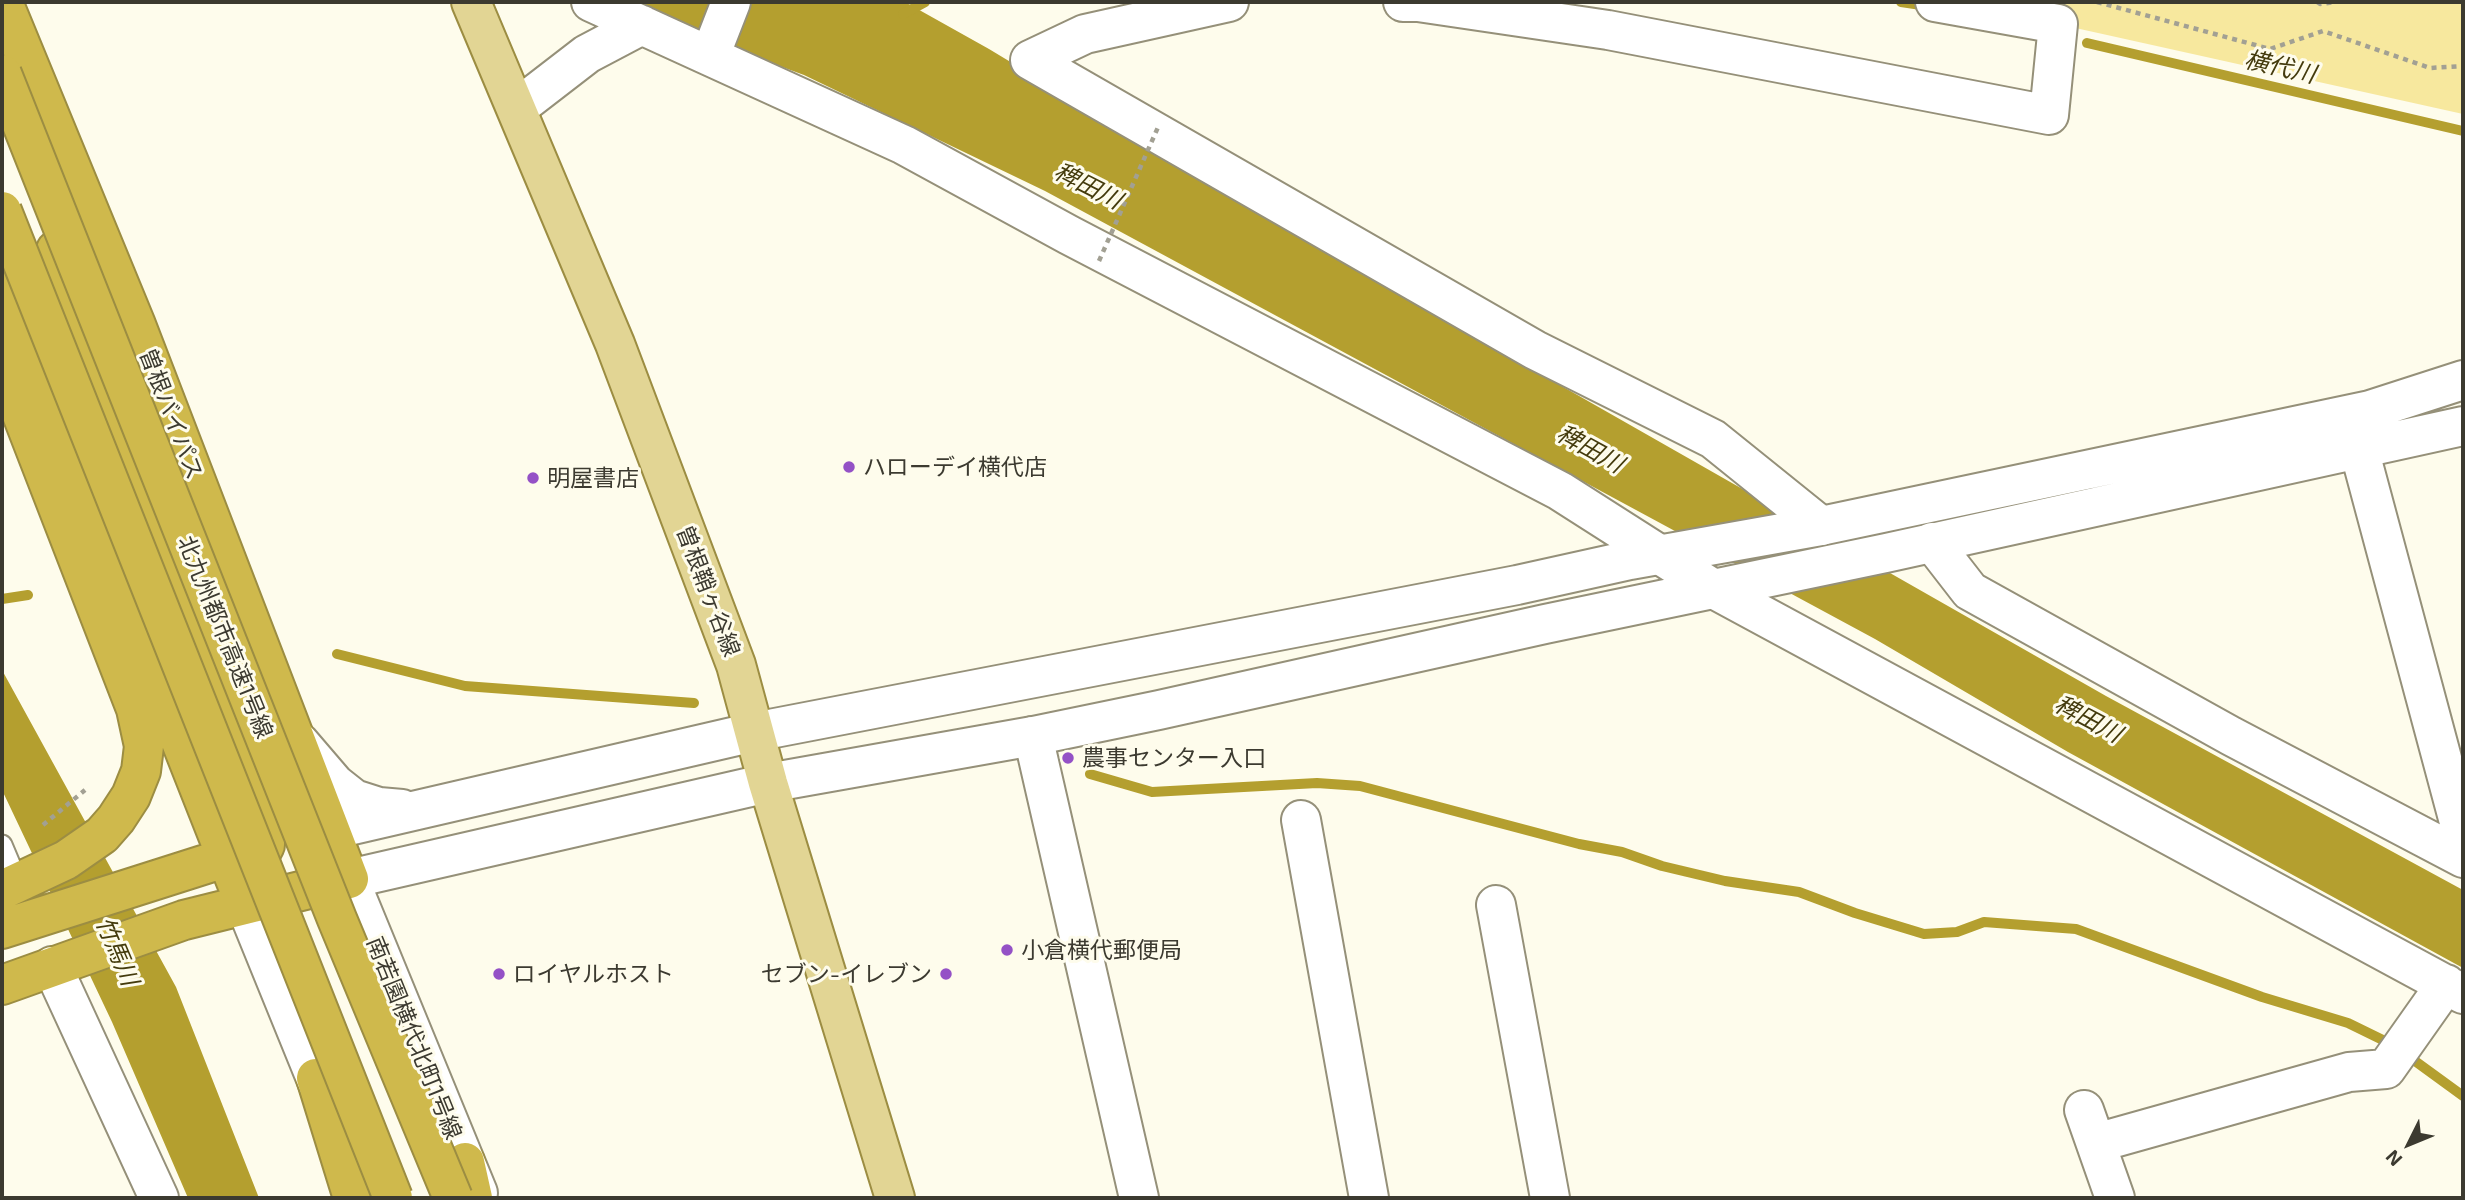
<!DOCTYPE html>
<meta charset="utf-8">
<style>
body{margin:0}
#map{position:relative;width:2465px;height:1200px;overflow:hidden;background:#fefcec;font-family:"Exo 2",sans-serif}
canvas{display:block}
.frame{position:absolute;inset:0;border:4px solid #3c3a30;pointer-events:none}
.north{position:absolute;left:2374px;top:1109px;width:70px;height:70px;-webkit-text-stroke:5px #fefcec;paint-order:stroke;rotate:227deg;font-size:19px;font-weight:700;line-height:28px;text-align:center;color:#3c3a30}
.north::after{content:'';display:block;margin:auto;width:24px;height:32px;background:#3c3a30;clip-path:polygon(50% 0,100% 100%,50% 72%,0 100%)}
</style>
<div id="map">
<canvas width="2465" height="1200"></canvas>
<div class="frame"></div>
<div class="north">N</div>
</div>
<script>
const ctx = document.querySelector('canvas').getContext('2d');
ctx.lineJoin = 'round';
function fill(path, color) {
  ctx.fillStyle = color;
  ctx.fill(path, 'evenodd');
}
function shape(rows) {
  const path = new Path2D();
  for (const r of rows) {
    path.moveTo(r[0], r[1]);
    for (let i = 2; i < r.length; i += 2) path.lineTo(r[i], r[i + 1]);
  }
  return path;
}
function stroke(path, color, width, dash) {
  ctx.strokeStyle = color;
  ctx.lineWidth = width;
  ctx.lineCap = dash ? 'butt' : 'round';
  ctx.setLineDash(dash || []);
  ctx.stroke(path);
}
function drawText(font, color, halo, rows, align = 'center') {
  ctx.font = font + ' "Exo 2","Noto Sans JP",sans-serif';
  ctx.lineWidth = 6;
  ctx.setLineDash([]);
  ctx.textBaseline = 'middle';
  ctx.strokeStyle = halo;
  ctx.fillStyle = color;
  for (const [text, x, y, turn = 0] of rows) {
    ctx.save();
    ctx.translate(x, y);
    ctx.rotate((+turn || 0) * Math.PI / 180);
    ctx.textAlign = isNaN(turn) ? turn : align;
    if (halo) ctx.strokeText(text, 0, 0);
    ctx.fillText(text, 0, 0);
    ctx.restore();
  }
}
const green = shape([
 [2054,2,2463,2,2463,114,2071,27]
]);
const water = shape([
 [604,2,905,2,989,49,1314,245,2106,696,2463,890,2463,968,2068,752,1875,639,1045,191,804,75],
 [2,670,176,987,259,1198,188,1198,112,1022,2,790]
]);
const stream = shape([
 [1901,2,1928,6],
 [903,14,925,2],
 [2087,43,2463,131],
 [2,599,28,595],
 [337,654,465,686,694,703],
 [1090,774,1152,792,1317,783,1360,786,1579,844,1622,852,1662,866,1725,881,1799,892,1855,913,1924,934,1957,932,1984,922,2076,929,2262,997,2348,1023,2393,1045,2463,1096]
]);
const path = shape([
 [2097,2,2270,49,2323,31,2430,68,2463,66],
 [2317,2,2320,4,2336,2],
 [43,825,85,790]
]);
const lane = shape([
 [2,845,18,883]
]);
const street = shape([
 [591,2,904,145,1069,235,1560,491,1712,588,2463,994],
 [1229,2,1085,34,1030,60,1535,350,1713,439,1821,526],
 [1403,2,1418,2,1608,30,2049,115,2058,24,1935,2],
 [710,56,731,2],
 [517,108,587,54,642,25],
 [2359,449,2463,837],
 [1932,542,1970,591,2231,736,2463,858],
 [1033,736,1139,1198],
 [1301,820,1369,1198],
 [1496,905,1550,1198],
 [52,966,159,1198],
 [2084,1110,2115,1198],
 [2096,1143,2349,1072,2386,1069,2446,984]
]);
const secondary = shape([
 [299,742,335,784,354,799,379,807,402,809],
 [331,830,754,732,1517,585,1630,560,1821,526,2370,410,2463,380],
 [245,904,328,1108],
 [478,1193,349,879,768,783,1033,736,1159,710,1545,624,1886,553,2463,426]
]);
const primary = shape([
 [471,2,615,344,736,665,768,783,895,1198]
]);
const highway = shape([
 [56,250,84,344,260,803,265,822,265,845,252,870],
 [2,288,245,904],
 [2,363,136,709,144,746,141,771,131,796,116,819,102,835,66,860,2,890],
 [2,929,250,850],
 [2,985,184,920,349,879,136,325,3,2],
 [316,1078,353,1198],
 [465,1162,473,1198]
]);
const pathBridge = shape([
 [1099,261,1159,125]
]);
const highwayBridge = shape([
 [2,74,337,919,453,1198],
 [2,211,393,1198]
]);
const markers = [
 [849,467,7,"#9451c6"],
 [533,478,7,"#9451c6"],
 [1068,758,7,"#9451c6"],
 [1007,950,7,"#9451c6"],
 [499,974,7,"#9451c6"],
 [946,974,7,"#9451c6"]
];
const streetNames = [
 ["曽根バイパス",171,414,69],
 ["曽根鞘ヶ谷線",708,591,69],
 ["北九州都市高速1号線",225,637,68],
 ["南若園横代北町1号線",414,1038,68]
];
const poiNames = [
 ["ハローデイ横代店",863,467],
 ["明屋書店",547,478],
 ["農事センター入口",1082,758],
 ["小倉横代郵便局",1021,950],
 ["ロイヤルホスト",513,974],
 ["セブン-イレブン",932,974,"right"]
];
const waterNames = [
 ["横代川",2280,67,13],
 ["稗田川",1088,186,27],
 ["稗田川",1590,449,29],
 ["稗田川",2088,719,28],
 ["竹馬川",117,951,67]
];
fill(green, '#f7e89e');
fill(water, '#b49f2f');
stroke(stream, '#b49f2f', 10);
stroke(lane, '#959079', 23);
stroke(street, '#959079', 42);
stroke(secondary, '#959079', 42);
stroke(primary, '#9c8d42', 42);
stroke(highway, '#9c8d42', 42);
stroke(path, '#a2a093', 4.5, [5, 5]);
stroke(lane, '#fff', 19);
stroke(street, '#fff', 38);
stroke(secondary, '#fff', 38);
stroke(primary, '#e2d594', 38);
stroke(highway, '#cfb94c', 38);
stroke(highwayBridge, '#9c8d42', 42, []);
stroke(pathBridge, '#a2a093', 4.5, [5, 5]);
stroke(highwayBridge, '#cfb94c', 38);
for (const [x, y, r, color] of markers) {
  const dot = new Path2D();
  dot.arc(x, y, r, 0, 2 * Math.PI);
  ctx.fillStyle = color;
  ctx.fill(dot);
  stroke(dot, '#fefcec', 2.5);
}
drawText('23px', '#3c3a30', '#fefcec', streetNames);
drawText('23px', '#3c3a30', '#fefcec', poiNames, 'left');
drawText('italic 24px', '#443b0d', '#fefcec', waterNames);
</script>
